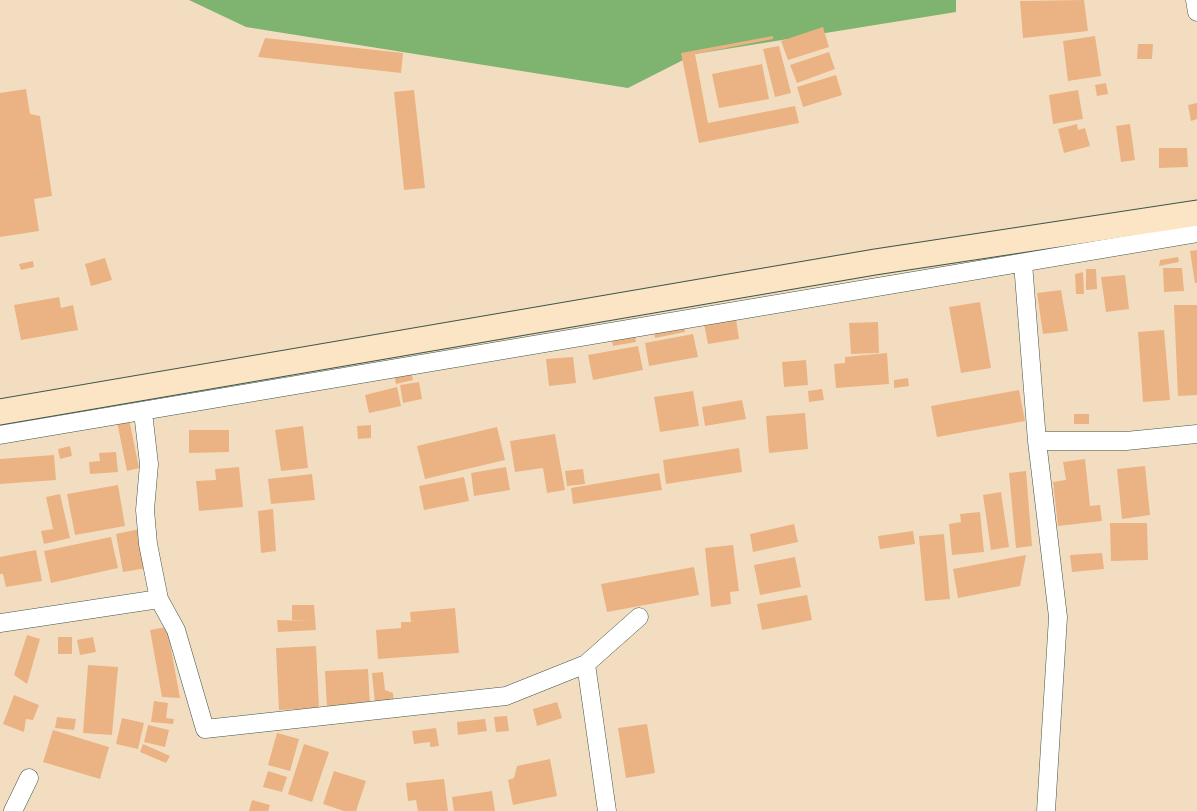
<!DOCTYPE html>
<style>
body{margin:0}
canvas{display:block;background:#f3ddc0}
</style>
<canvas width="1197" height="811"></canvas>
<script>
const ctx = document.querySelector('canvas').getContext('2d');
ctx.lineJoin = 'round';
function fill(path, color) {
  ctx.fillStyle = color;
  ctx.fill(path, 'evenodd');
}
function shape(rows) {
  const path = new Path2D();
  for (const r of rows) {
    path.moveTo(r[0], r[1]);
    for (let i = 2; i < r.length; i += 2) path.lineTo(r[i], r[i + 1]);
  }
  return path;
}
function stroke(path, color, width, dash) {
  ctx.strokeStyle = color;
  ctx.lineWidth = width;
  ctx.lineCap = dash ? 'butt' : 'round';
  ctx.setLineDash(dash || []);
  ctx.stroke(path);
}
const forest = shape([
 [189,0,956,0,956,12,695,54,628,88,246,27]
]);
const building = shape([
 [1084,0,1088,31,1023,38,1020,1],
 [823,27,829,47,788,60,781,41],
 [773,36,773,39,695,54,708,123,795,106,799,123,699,143,681,53],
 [1095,36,1101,76,1068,81,1063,41],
 [265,38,403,53,401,73,258,57],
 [1138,44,1153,44,1152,59,1137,59],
 [779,46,791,93,775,97,763,49],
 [829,52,835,69,797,83,790,65],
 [762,64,769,99,719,108,712,74],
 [836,75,842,95,803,107,797,87],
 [1106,83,1108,94,1097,96,1095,85],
 [26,89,30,114,40,116,52,196,34,199,39,231,0,237,0,93],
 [414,90,425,188,404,190,394,92],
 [1078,90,1083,119,1053,124,1049,95],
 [1197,103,1197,119,1191,121,1188,105],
 [1077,124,1078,130,1085,128,1090,146,1064,153,1058,129],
 [1130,124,1135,160,1121,162,1116,126],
 [1159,148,1187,148,1188,167,1159,168],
 [1197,250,1197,283,1195,283,1190,251],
 [1178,257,1179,262,1159,266,1160,260],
 [105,258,112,280,91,286,85,264],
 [33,261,34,267,21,270,19,264],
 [1163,268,1182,268,1184,291,1164,292],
 [1086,269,1096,269,1097,289,1086,290],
 [1083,272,1084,294,1076,294,1075,274],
 [1125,275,1129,309,1106,312,1101,277],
 [1061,290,1068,331,1043,334,1037,293],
 [59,297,61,308,73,305,78,330,21,340,14,305],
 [980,302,991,368,961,373,949,307],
 [1174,305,1197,305,1197,395,1178,396],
 [683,319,685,332,655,338,653,325],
 [736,319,739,339,708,344,704,324],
 [878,322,879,353,851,354,849,323],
 [634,328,636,342,613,346,610,332],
 [1164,330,1170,400,1143,402,1138,332],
 [693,334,698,357,649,366,645,343],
 [638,346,643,370,593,380,588,355],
 [887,353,889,384,836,388,834,364,845,363,845,357],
 [573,357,576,383,549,386,546,359],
 [806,360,808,385,784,387,782,362],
 [411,370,413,380,396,384,394,373],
 [908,378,909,386,894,388,894,380],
 [419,382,422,399,403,403,400,385],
 [397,387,401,406,369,413,365,395],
 [822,389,824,400,809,402,808,391],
 [1019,390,1025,421,937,437,931,406],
 [693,391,699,426,660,432,654,397],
 [742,400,746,419,705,426,702,407],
 [805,413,808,449,769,453,766,416],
 [128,414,139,468,127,471,116,417],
 [1074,414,1089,414,1089,424,1074,424],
 [371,425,371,438,358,439,357,426],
 [303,426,308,468,281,471,275,430],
 [497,427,505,460,425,479,417,446],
 [189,430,229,430,229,452,189,453],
 [555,434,565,490,547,493,543,468,515,472,510,441],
 [70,446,72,456,60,459,58,449],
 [739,448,742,472,666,484,663,460],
 [116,452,118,472,90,474,89,462,100,461,99,453],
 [54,455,56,480,0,484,0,459],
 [1085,459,1090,506,1100,505,1102,521,1058,526,1053,482,1066,480,1063,462],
 [1145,466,1150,515,1122,519,1117,469],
 [239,467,243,507,199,511,196,481,216,480,215,469],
 [506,467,510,490,474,496,471,473],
 [583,469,585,484,567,486,565,471],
 [1026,471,1032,546,1016,548,1009,473],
 [659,473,662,490,573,504,571,488],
 [312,474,315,500,271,504,268,479],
 [464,477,469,501,424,510,419,486],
 [118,485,125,526,75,535,67,494],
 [1001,492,1009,547,991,550,983,495],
 [60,494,70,538,44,544,41,531,53,529,46,497],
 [273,509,276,551,261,553,258,511],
 [980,512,984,552,952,555,949,524,961,522,960,514],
 [1110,523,1147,523,1148,560,1111,561],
 [794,524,798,542,753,552,750,534],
 [140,529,147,568,123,572,116,534],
 [913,531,915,544,880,549,878,536],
 [944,534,950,599,925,601,919,536],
 [111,537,118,568,51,583,44,551],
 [733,545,739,591,730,592,731,604,711,607,705,548],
 [36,550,42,581,6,587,3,574,0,574,0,557],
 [1102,553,1104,569,1072,572,1070,555],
 [1026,555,1020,586,958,598,953,569],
 [795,557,801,587,760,595,754,565],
 [694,567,699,595,607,612,601,584],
 [807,595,812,620,762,630,757,604],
 [292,605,314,605,316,630,278,632,277,620,311,621,292,621],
 [455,608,459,653,378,659,376,630,401,628,401,622,411,622,410,612],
 [167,627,180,698,162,697,150,630],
 [27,635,40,639,27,684,14,675],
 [58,637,72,637,72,654,58,654],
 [93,637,96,652,80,655,77,640],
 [316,646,319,708,279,710,276,648],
 [88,665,118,667,112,735,83,733],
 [368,669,370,706,327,708,325,671],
 [383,672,385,690,393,693,394,703,375,704,372,673],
 [14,695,39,705,33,720,26,719,24,732,3,724],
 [154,701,168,703,166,718,174,719,173,724,151,722],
 [557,702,562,718,537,726,533,709],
 [507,716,509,731,496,732,494,717],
 [57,717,76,719,74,730,55,728],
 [122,718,144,723,138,749,116,744],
 [485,719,487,731,458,735,457,722],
 [647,724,655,773,626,778,618,728],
 [148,725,169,730,165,747,144,742],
 [436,728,439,746,430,747,430,742,414,744,412,731],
 [53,730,109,747,100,779,43,762],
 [277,733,299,739,290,771,268,765],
 [143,744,170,756,166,763,140,752],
 [304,744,329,752,312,802,288,794],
 [550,759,557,796,513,805,508,780,514,778,517,766],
 [268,771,287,777,282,792,263,787],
 [334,771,366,781,356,811,344,811,323,804],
 [444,779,448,811,418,811,416,800,408,801,406,783],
 [492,791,495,811,454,811,452,797],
 [252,800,270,805,268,811,249,811]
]);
const street = shape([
 [1195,0,1197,12],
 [1023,263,1037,441,1058,617,1046,811],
 [143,412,149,464,145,510,148,544,159,599,176,630,205,729,506,696,586,664],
 [0,435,1197,233],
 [1037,441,1126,441,1197,434],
 [0,623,159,599],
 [13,811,29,778],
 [607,811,586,664,639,617]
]);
const secondary = shape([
 [0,412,875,262,1197,213]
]);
fill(forest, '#7eb470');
fill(building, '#ebb383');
stroke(street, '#3f5549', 19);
stroke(secondary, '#3f5549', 27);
stroke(street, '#fff', 18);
stroke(secondary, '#fce5c4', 25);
</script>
